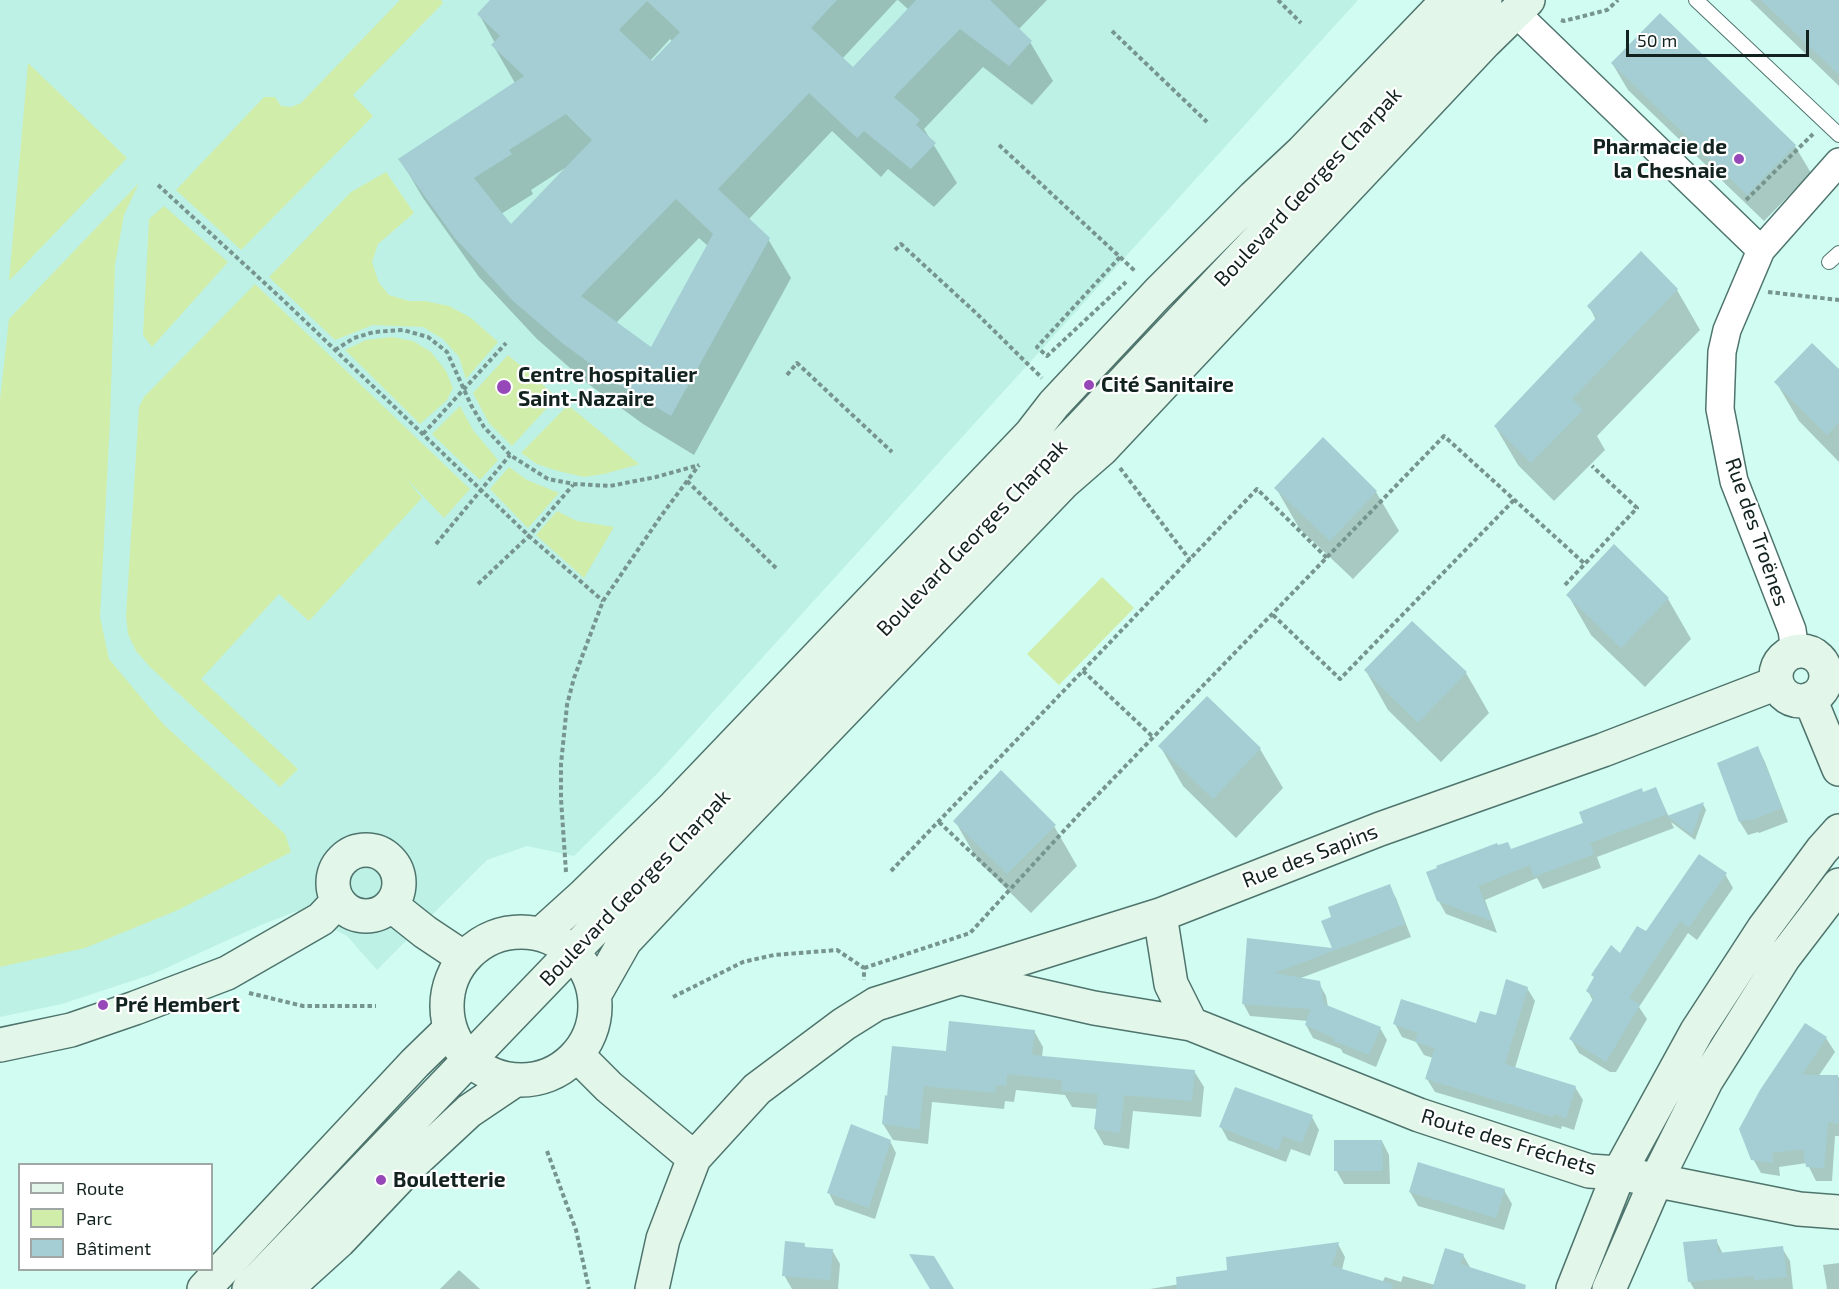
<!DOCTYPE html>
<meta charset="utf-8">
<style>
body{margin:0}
#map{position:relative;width:1839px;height:1289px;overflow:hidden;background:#d1fcf2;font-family:"Exo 2",sans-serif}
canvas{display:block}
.legend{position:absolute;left:18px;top:1163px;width:195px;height:108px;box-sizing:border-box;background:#fff;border:2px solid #a0a7a5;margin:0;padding:8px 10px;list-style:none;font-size:18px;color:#12221f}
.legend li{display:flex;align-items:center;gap:12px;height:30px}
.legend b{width:30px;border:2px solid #a0a7a5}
.scale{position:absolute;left:1626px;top:30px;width:183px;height:27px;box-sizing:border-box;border:3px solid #12221f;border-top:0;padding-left:8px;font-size:18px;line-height:21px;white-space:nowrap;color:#12221f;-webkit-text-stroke:4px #fff;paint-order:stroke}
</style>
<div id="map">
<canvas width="1839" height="1289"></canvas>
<ul class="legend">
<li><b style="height:8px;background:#e2f7e9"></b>Route</li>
<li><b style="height:16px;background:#d0edaa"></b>Parc</li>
<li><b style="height:16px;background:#a4ced4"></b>Bâtiment</li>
</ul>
<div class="scale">50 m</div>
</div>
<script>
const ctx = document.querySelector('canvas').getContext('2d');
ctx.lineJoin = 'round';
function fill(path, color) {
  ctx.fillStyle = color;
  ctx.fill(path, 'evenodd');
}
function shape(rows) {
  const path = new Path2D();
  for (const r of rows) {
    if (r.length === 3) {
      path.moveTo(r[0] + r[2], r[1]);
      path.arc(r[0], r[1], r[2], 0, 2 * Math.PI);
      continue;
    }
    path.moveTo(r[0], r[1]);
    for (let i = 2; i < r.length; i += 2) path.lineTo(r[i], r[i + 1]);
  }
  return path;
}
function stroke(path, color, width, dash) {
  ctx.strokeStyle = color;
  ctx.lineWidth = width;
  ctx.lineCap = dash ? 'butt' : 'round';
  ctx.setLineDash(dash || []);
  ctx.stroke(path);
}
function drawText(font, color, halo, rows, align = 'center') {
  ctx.font = font + ' "Exo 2",sans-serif';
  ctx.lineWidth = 4.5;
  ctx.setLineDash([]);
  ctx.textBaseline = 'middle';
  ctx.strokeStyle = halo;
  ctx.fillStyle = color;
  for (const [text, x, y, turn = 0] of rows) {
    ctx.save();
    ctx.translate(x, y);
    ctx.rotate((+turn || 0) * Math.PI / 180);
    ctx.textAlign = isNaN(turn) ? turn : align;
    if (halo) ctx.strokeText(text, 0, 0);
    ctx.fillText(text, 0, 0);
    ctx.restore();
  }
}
const built = shape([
 [0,0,1358,0,657,774,574,856,527,846,487,860,377,970,347,936,297,911,261,925,153,974,62,1004,0,1017]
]);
const green = shape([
 [400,0,441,0,443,3,353,95,373,116,241,250,176,190,264,97,275,97,281,106,291,107,301,103],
 [28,63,127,158,9,281],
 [386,172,414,213,378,244,372,262,379,283,389,295,409,301,425,301,449,306,471,318,498,342,466,379,459,357,443,339,423,327,373,325,335,340,269,277,351,192],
 [139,183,124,215,115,264,110,420,100,617,109,659,164,725,285,834,291,852,178,910,85,948,0,967,0,400,9,319],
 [164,206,228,262,152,347,143,335,149,219],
 [255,284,470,489,444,518,405,477,422,498,309,621,279,594,201,679,298,769,280,787,151,668,136,651,128,634,126,616,139,407,144,397],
 [392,337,413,341,431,352,446,371,453,388,447,400,420,424,345,350,366,340],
 [508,355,557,397,512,446,489,423,473,393],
 [568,405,639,464,640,464,604,474,584,477,558,471,537,464,521,453],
 [460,406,473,430,498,460,480,480,432,434],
 [509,467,527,480,559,493,528,528,490,489],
 [557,511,577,521,614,527,584,578,536,535],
 [1102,577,1134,608,1059,685,1027,654]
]);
const shadow = shape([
 [492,0,897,0,842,59,853,69,909,10,898,0,1047,0,1018,30,1030,42,1053,81,1032,105,983,67,924,129,957,183,934,207,888,169,881,177,832,131,748,220,768,239,791,278,694,455,643,424,587,383,537,339,479,277,423,198,400,159,515,83,493,45,495,43,479,14],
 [670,39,673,42,652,63,650,61],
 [565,168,511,226,501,214,533,194,531,190],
 [699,238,708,246,652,349,616,323],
 [1750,0,1839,0,1839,86],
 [1612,63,1795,146,1811,173,1764,221,1628,90],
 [1641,253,1677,290,1700,330,1597,436,1605,450,1554,501,1518,465,1495,426,1596,320,1589,306],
 [1839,371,1839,462,1799,421,1776,382],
 [1276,488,1376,492,1399,531,1353,579,1299,528],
 [1568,595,1668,599,1691,639,1645,687,1591,635],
 [1412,623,1466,673,1489,713,1441,762,1388,710,1366,671],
 [1207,698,1260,749,1283,788,1236,838,1183,786,1160,746],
 [1758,748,1765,762,1788,822,1759,833,1758,832,1748,835,1740,822,1719,764],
 [1656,789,1669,817,1703,804,1706,810,1695,840,1671,822,1674,828,1597,857,1601,868,1543,889,1537,878,1485,900,1497,933,1446,914,1438,900,1511,851,1585,824],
 [955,821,1054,826,1077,866,1031,913,978,861],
 [1725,874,1733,888,1697,940,1688,933,1639,1007,1647,1019,1616,1072,1610,1072,1579,1053,1571,1039,1593,1001,1588,991,1620,956,1646,933],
 [1389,886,1396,898,1411,937,1298,979,1319,983,1326,996,1328,1007,1380,1028,1387,1040,1376,1067,1343,1053,1341,1049,1313,1038,1306,1025,1308,1021,1250,1016,1243,1003,1248,939,1334,950],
 [1527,988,1535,1001,1515,1068,1575,1087,1583,1100,1574,1130,1562,1126,1561,1129,1435,1092,1427,1079,1433,1058,1424,1055,1416,1042,1402,1037,1395,1024,1477,1024,1497,1017],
 [1034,1031,1043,1047,1042,1058,1194,1071,1204,1087,1201,1117,1133,1111,1129,1149,1104,1145,1095,1129,1098,1109,1072,1107,1065,1095,1016,1090,1014,1102,1005,1101,1004,1109,932,1102,928,1144,893,1140,883,1124,947,1053],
 [1826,1038,1835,1052,1818,1077,1839,1077,1839,1136,1835,1136,1832,1181,1816,1181,1807,1163,1779,1167,1780,1176,1761,1173,1753,1159,1741,1129],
 [1312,1117,1319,1130,1310,1156,1291,1149,1286,1162,1228,1140,1221,1127],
 [890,1141,896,1153,875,1219,835,1205,829,1193],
 [1382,1141,1389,1155,1390,1184,1344,1184,1336,1170],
 [1504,1190,1512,1204,1504,1230,1418,1206,1410,1192],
 [1716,1240,1723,1254,1782,1248,1790,1261,1793,1289,1694,1289,1690,1282],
 [804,1244,806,1248,832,1250,840,1264,838,1289,792,1289,784,1275],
 [1338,1244,1345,1257,1342,1270,1382,1283,1385,1277,1401,1282,1403,1276,1435,1285,1463,1255,1471,1269,1511,1289,1150,1289,1210,1279,1229,1271],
 [1839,1263,1839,1289,1827,1289,1823,1265],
 [459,1270,480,1289,440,1289]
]);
const building = shape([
 [490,0,837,0,811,28,853,67,916,0,990,0,1032,41,1009,66,960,29,894,97,920,120,916,125,936,143,911,169,864,131,857,138,809,93,718,189,770,238,671,416,618,384,562,343,512,300,454,237,398,159,524,76,491,45,500,36,477,14],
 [647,1,680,32,652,61,619,30],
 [566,114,592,140,511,224,474,178,512,154,509,150],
 [676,199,713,234,651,347,581,296],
 [1761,0,1839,0,1839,75],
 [1660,13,1796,145,1747,195,1611,63],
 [1641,251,1678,289,1572,399,1583,410,1531,463,1494,426,1597,317,1587,306],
 [1812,343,1839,369,1839,422,1827,435,1774,382],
 [1323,437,1377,491,1330,541,1274,488],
 [1614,544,1669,598,1621,648,1566,595],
 [1412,621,1467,672,1418,723,1364,670],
 [1207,696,1261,748,1213,799,1158,746],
 [1758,746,1782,808,1750,821,1749,819,1739,822,1717,763],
 [1001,770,1056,825,1007,874,953,821],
 [1656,787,1667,814,1590,843,1594,854,1534,877,1530,865,1478,886,1492,921,1437,901,1426,872,1437,868,1436,866,1497,843,1498,845,1508,842,1511,849,1583,823,1579,812,1642,788,1643,792],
 [1704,802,1692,835,1667,816],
 [1699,854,1727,873,1689,927,1680,921,1629,998,1640,1005,1606,1062,1569,1039,1594,997,1586,991,1594,977,1591,975,1611,945,1620,953,1637,926,1646,931],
 [1390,884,1405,924,1274,973,1320,981,1324,1004,1381,1027,1369,1055,1334,1041,1334,1038,1305,1025,1310,1009,1242,1004,1247,938,1332,948,1321,921,1331,917,1328,907],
 [1506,979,1528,987,1505,1064,1576,1086,1566,1118,1554,1114,1553,1117,1425,1079,1435,1048,1415,1042,1418,1033,1393,1024,1401,999,1476,1023,1480,1011,1496,1015],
 [949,1021,1035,1030,1032,1055,1195,1070,1192,1101,1124,1095,1120,1133,1094,1129,1098,1094,1061,1091,1062,1080,1007,1074,1006,1086,996,1085,995,1093,924,1086,919,1129,882,1124,885,1095,887,1096,892,1046,946,1051],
 [1805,1023,1827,1037,1802,1075,1838,1075,1839,1124,1828,1122,1824,1168,1806,1167,1803,1149,1772,1153,1773,1163,1751,1160,1739,1129,1760,1090],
 [1235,1087,1313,1115,1302,1143,1283,1136,1278,1150,1219,1127],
 [851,1124,891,1140,869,1208,827,1193],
 [1334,1140,1382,1140,1383,1171,1334,1171],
 [1418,1162,1505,1189,1496,1218,1409,1192],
 [1717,1239,1718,1253,1783,1246,1787,1277,1754,1280,1753,1276,1688,1282,1683,1242],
 [785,1241,805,1243,804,1247,833,1249,830,1280,782,1276],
 [1339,1242,1332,1266,1393,1284,1392,1289,1177,1289,1176,1277,1227,1270,1226,1257],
 [1445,1248,1464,1254,1460,1264,1526,1285,1525,1289,1432,1289],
 [909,1254,934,1256,954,1289,930,1289]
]);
const path = shape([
 [1278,0,1301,23],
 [1561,20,1564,21,1607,10,1618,0],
 [1112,31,1207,122],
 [999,145,1120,257,1037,347,1047,356,1126,282],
 [158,185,283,300,529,536,603,601],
 [1746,200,1813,134],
 [895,250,901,244,976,313,1042,378],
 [1120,257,1136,272],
 [1768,292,1839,300],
 [335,350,354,338,374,332,403,330,428,337,447,352,471,405,484,427,510,455,548,479,574,484,610,486,656,477,699,465],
 [787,375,797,363,892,452],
 [423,434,506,343],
 [1120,468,1190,560],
 [687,481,778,570],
 [436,544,510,455],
 [478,584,529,536,573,485],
 [1565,585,1637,508,1592,466],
 [1273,615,1340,679,1515,499],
 [1083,671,1154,738],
 [939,822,1010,889],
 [891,871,1257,489,1327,558],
 [566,872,561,799,561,764,567,705,574,678,603,601,661,516,699,465],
 [864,968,970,933,1083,810,1444,436,1585,564],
 [249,993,303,1006,376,1006],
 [673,997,743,962,774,955,837,950,864,968,864,980],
 [547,1151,576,1230,589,1289]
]);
const lane = shape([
 [1696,0,1839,135],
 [1829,262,1839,253]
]);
const street = shape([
 [1516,13,1761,250],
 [1795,651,1792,630,1734,481,1720,409,1722,352,1727,330,1761,250,1839,162]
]);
const secondary = shape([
 [1801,676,25],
 [1810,699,1839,769],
 [366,883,33],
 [391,905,425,932,464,958],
 [1160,915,1171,984,1191,1024],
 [521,1006,74],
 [541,934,583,896,675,806,1030,435,1054,404,1158,293,1254,197,1302,152,1448,0],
 [962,978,1094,1008,1191,1024,1419,1115,1589,1171,1619,1173,1799,1209,1839,1212],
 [595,994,625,941,704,857,1063,483,1102,449,1485,42,1528,0],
 [0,1045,71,1030,135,1008,227,973,321,919,338,901],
 [577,1055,609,1087,694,1158],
 [204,1289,415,1063,450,1029],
 [249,1289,862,651,1080,428,1485,0],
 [286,1289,339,1241,413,1163,469,1111,515,1080],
 [652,1289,663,1239,694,1158,757,1089,844,1024,876,1004,1160,915,1380,829,1603,750,1777,683],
 [1573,1289,1619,1173,1697,1031,1764,928,1822,850,1839,831],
 [1609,1289,1656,1181,1706,1081,1784,957,1839,885]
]);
const markers = [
 [1739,159,6,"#9748b8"],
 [1089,385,6,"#9748b8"],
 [504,387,8,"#9748b8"],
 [103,1005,6,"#9748b8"],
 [381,1180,6,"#9748b8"]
];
const poiNames = [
 ["Pharmacie de",1727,147,"right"],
 ["la Chesnaie",1727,171,"right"],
 ["Centre hospitalier",518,375],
 ["Saint-Nazaire",518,399],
 ["Cité Sanitaire",1101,385],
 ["Pré Hembert",115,1005],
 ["Bouletterie",393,1180]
];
const streetNames = [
 ["Boulevard Georges Charpak",1308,187,-47],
 ["Rue des Troënes",1757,532,71],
 ["Boulevard Georges Charpak",972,538,-46],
 ["Rue des Sapins",1310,856,-21],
 ["Boulevard Georges Charpak",635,888,-46],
 ["Route des Fréchets",1509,1142,17]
];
fill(built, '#bef1e6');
fill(green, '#d0edaa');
fill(shadow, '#0003');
fill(building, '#a4ced4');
stroke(lane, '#4e746d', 16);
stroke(street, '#4e746d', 30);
stroke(secondary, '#4e746d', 36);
stroke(path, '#77958f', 4, [4.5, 3]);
stroke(lane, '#fff', 14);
stroke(street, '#fff', 27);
stroke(secondary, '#e2f7e9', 33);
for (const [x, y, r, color] of markers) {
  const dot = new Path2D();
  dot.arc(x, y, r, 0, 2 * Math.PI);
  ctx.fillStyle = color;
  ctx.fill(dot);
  stroke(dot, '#fff', 2);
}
drawText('bold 21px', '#12221f', '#fff', poiNames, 'left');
drawText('21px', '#12221f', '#fff', streetNames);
</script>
